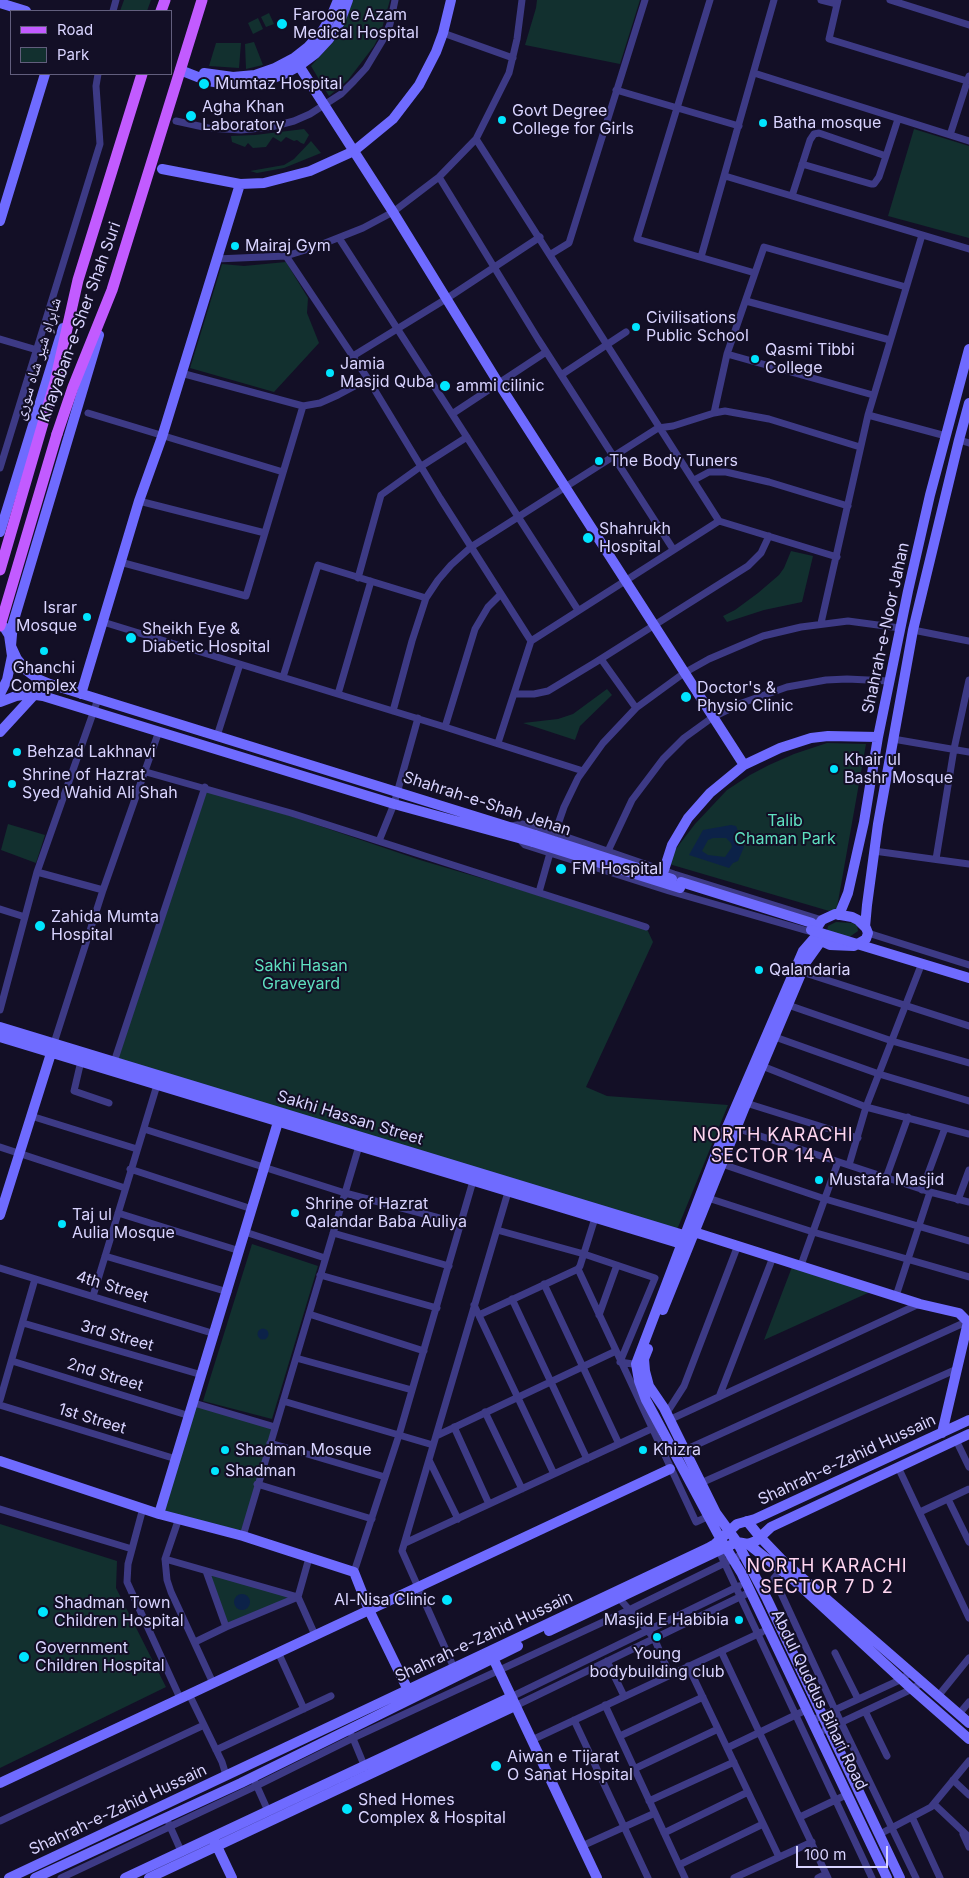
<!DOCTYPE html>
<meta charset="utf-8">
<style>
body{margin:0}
#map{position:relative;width:969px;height:1878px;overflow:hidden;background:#130f26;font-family:Inter,sans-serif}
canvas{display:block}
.legend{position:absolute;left:10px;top:10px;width:162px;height:65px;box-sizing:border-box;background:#130f26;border:1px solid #625e7d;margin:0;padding:6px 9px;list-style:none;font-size:15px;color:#d9d4ff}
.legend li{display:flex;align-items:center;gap:10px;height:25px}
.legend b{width:25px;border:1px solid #625e7d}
.scale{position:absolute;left:796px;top:1846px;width:92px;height:22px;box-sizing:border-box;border:2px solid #d9d4ff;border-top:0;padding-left:6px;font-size:15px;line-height:18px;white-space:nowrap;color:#d9d4ff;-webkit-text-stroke:4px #130f26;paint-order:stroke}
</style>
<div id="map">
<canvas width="969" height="1878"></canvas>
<ul class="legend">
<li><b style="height:6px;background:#c25bff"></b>Road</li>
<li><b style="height:14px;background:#12302f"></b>Park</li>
</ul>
<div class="scale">100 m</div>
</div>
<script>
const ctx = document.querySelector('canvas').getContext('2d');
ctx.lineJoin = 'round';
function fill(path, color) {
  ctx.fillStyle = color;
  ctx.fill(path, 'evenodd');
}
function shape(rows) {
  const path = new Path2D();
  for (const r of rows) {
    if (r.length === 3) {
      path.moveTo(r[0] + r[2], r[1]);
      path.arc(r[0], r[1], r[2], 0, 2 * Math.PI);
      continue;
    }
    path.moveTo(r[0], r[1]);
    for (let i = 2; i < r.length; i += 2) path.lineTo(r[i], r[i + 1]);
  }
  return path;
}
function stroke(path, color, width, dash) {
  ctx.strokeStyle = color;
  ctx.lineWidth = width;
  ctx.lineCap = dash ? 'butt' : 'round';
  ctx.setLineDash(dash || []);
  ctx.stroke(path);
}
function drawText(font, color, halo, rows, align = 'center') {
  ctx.font = font + ' Inter,"Noto Naskh Arabic",sans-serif';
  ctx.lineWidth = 4;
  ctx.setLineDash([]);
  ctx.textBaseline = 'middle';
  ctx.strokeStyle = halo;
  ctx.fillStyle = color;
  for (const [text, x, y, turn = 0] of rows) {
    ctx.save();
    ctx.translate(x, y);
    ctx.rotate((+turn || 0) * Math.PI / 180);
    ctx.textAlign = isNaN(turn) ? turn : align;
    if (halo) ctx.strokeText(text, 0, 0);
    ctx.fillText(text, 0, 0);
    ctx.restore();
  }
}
const green = shape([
 [124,0,151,0,147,11,120,11],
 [353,0,390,0,381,32,374,46,348,80,329,96,311,66,334,41,346,20],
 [537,0,640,0,620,64,525,45,536,8],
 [269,13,274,24,266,27,261,17],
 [258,18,263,29,253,34,248,23],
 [254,42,263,65,246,69,245,44],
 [216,43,241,43,239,68,209,66],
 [304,129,309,135,304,144,301,143,297,140,294,141,286,137,281,142,273,137,266,147,253,148,248,143,245,147,232,142,231,136,255,135],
 [914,129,969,146,969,238,888,216],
 [311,141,321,153,284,168,257,173,250,171,284,165,294,159],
 [286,262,308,298,307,313,319,343,274,392,190,368,222,264,244,266],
 [791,551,813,556,802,602,764,610,727,622,723,616,735,610,758,593,779,575,784,568],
 [607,689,612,695,580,726,575,740,523,723,558,719,573,714],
 [827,743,866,744,836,913,669,864,672,854,695,824,727,790,750,775,769,765,794,754],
 [205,787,420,860,646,927,653,942,586,1087,607,1096,728,1105,672,1242,111,1071],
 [8,824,45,835,36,863,1,850],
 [836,922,852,923,857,925,858,931,848,938,827,931,828,926],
 [252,1244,318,1266,272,1419,203,1401],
 [792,1267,870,1292,764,1340],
 [194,1403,275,1427,243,1536,159,1514],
 [0,1524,117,1561,116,1588,166,1687,0,1768],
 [206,1571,298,1597,226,1627]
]);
const water = shape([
 [731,825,736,826,744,847,738,861,733,863,729,868,689,855,703,830],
 [713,838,726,838,731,843,732,847,725,857,708,855,702,851,708,840],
 [263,1334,5.5],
 [242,1602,8]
]);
const street = shape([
 [710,0,637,239,755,273],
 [821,0,837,4],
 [838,0,829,39,967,81],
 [890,0,969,25],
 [113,11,116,0],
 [443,33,513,58],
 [754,73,969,141],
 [616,90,739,126],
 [176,121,208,128,241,130,271,127,294,121,310,114,341,94,354,81,366,68,384,38,390,24,395,0],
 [950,135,969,76],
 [476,139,719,521],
 [802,164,871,184,874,184,879,177,886,156],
 [725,176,969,249],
 [439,177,538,339,673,549],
 [792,196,810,140,814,134,819,133,886,156,898,119],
 [339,238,578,610],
 [551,254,569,243,645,0],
 [286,256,368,379,440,498,531,641],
 [701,257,774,0],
 [216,259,286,256,315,247,363,228,393,212,439,177,476,139,509,73,517,39,522,0],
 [746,301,890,340],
 [0,339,54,355],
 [727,354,873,395],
 [353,356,446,299,540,237],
 [181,373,303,406,320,403,338,395,368,379],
 [561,375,626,332],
 [88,413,283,472],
 [714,413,727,354,764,247,906,287],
 [452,414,546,352],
 [868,415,946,436],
 [959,440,969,443],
 [0,468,100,144,96,86,98,74],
 [694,480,709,472,726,472,769,482,848,506],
 [139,501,265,533],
 [120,562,246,596,303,406],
 [358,578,381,495,420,467,467,437],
 [103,622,445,727,583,771],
 [821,623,868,415,922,235],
 [913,630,969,641],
 [601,659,636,708],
 [283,677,318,565,426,598],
 [338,694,371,581],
 [514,694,534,694,548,691,596,662,748,566,761,553,769,536],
 [393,711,412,641,426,598,438,580,451,565,471,547,658,428,673,426,714,413,725,411,769,419,860,447],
 [445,727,475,629,488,607,501,594],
 [217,736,240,664],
 [893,739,969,752],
 [498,743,531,641,719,521,837,557],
 [146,772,291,813,646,927],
 [511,826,523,824,555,833,674,874,822,920],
 [555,833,564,807,578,778,603,743,636,708,684,673,709,659,763,636,801,627,848,621,900,628],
 [379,841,394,804,418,718],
 [522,842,525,845,550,853,669,891,815,933],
 [608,851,632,800,663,759,684,738,713,717,742,703,787,687,826,680,847,679,889,681],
 [874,851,969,864],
 [936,859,954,749,969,680],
 [37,872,103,890],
 [539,892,550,853],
 [0,909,25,917],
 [868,933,969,965],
 [802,972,969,1026],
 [788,1005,892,1041,969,1063],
 [0,1010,37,872,98,699],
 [775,1037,879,1074,969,1101],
 [54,1043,103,890,159,731],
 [81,1061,74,1091,109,1103],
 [114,1062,205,787],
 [762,1066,866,1107,969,1134],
 [746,1103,858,1138],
 [31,1116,137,1149],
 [736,1128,930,1192,969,1202],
 [144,1129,345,1193,462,1224],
 [0,1147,125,1188],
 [722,1164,825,1199,969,1241],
 [849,1165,866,1107,920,968],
 [130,1169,252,1209],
 [886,1178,908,1117],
 [922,1190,945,1128],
 [708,1198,813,1232,969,1277],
 [958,1200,969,1170],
 [118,1213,240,1251],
 [595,1218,580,1266,578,1269,696,1522,709,1516],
 [497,1230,584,1254,655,1278,620,1362,639,1365],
 [245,1232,325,1258],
 [333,1233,449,1266],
 [105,1256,228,1292],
 [801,1265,838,1162],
 [0,1268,215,1334],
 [320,1275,437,1308],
 [544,1284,619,1444],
 [93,1296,157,1085],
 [896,1296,930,1192],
 [512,1299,587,1459],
 [474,1305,554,1474],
 [309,1314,424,1351],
 [479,1315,578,1269],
 [599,1315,617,1265],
 [23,1323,202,1375],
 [296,1358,412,1390],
 [12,1361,190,1416],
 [719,1397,773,1257],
 [0,1400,35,1279],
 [283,1401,433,1445],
 [194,1403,275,1427],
 [0,1405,176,1459],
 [485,1412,522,1489],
 [666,1414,684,1386,738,1245],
 [669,1420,919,1304],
 [454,1427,489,1504],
 [436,1436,616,1351],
 [956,1440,969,1467],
 [270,1443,385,1477],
 [685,1450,968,1321],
 [429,1460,458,1519],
 [898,1467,969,1618],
 [701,1483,957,1369],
 [257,1484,372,1519],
 [948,1499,969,1542],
 [143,1508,128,1564,127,1582,180,1698],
 [0,1509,132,1549],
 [920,1512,969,1489],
 [179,1518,165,1559,167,1580,171,1592,213,1683],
 [243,1536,359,1146],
 [405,1543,651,1429],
 [718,1549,872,1878],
 [165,1559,298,1597,315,1635],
 [781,1570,774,1578,835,1710,916,1878],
 [206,1571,226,1627],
 [354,1572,399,1435,473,1181],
 [619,1598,654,1638,670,1675],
 [195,1642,226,1627,298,1597,309,1558],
 [721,1651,828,1878],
 [278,1652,304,1709],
 [835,1653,858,1699],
 [607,1661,624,1696],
 [688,1666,779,1857],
 [454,1668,402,1551,508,1192],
 [189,1694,222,1762,226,1775],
 [939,1695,969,1658],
 [511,1697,739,1586],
 [605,1705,685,1878],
 [515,1706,750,1592],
 [865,1711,887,1756],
 [959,1714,969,1702],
 [574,1720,648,1878],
 [813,1720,902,1679,911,1672],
 [825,1730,912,1689,923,1682],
 [352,1736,364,1765],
 [620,1736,703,1697],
 [532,1740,762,1632],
 [727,1748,808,1709],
 [216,1750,331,1696],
 [634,1769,718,1729],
 [953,1780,969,1795],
 [255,1782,268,1811],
 [649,1801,734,1762],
 [934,1804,969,1837],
 [800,1817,848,1794],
 [912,1817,940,1878],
 [0,1821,204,1725],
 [169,1824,181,1851],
 [664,1833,748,1792],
 [880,1834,931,1807,969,1761],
 [963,1834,969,1847],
 [582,1846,655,1813],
 [679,1865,763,1824],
 [61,1878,256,1786,353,1738,629,1610,743,1554],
 [734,1878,812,1842],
 [818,1878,826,1874]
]);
const secondary = shape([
 [0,3,26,11],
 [294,58,393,212,499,384,744,765],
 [180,70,208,81,226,84,245,84,264,81,282,75,299,66,315,54,329,39,340,22,348,0],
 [204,73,233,77,255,75,275,68,294,58,308,47,321,33,331,17,338,0],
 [162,169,240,184,264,183,310,171,354,151,393,119,419,85,436,52,443,33,451,0],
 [0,221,45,74],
 [0,532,63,328],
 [0,624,4,627,9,635,12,656,7,680,0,694],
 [11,646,17,659,26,670,38,679,50,684,535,835],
 [11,646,13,623,99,335],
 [81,694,139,501,162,437,240,184],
 [0,702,16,696,29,694,43,696,394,804,533,842],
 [0,732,34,695],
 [664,870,672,845,688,818,710,793,744,765,780,748,811,738,828,736,878,737],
 [681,882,812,923],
 [835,914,852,917,858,920,866,928,868,933,866,939,854,946,830,945,821,941,815,933,818,926,822,920,835,914],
 [839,915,848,893,864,822,878,737,908,591,930,495,969,349],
 [865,927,867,905,878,824,913,630,959,440,969,403],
 [816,936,803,951,718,1148,636,1364,639,1381,646,1400,720,1538,742,1574,887,1878],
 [0,1027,690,1237],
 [0,1037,685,1245],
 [0,1215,53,1047],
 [694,1232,920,1304,959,1313,968,1322,942,1433],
 [663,1310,744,1109,806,962,821,941],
 [648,1349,644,1359,645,1371,649,1386,664,1408,716,1513,737,1542,767,1599,900,1878],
 [0,1461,159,1514,243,1536,354,1572,369,1610,408,1690],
 [159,1514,278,1122],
 [747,1521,760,1537,784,1562,969,1723],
 [748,1544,795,1581,912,1689,969,1739],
 [549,1631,737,1542,748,1544,756,1541,771,1527,969,1434],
 [493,1658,597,1878],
 [0,1783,670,1469],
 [214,1840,232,1878],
 [9,1878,708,1548,715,1544,737,1524,755,1519,969,1420],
 [35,1878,241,1783,518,1646],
 [125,1878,511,1697],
 [149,1878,515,1706]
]);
const primary = shape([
 [161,11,165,0],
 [57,434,73,387,112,290,202,0],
 [0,570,55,382,78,280,142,74]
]);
const secondaryBridge = shape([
 [535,835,672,879],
 [533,842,680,888],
 [811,930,969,978]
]);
const primaryBridge = shape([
 [0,626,57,434]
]);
const markers = [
 [282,24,6,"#00e5ff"],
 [204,84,6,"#00e5ff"],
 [191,116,6,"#00e5ff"],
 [502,120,5,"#00e5ff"],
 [763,123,5,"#00e5ff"],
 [235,246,5,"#00e5ff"],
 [636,327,5,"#00e5ff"],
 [755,359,5,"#00e5ff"],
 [330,373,5,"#00e5ff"],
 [445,386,6,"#00e5ff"],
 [599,461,5,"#00e5ff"],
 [588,538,6,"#00e5ff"],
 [87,617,5,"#00e5ff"],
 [131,638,6,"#00e5ff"],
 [44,651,5,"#00e5ff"],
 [686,697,6,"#00e5ff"],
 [17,752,5,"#00e5ff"],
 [834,769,5,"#00e5ff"],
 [12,784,5,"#00e5ff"],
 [561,869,6,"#00e5ff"],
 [40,926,6,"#00e5ff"],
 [759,970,5,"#00e5ff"],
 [819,1180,5,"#00e5ff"],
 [295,1213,5,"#00e5ff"],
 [62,1224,5,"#00e5ff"],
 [225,1450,5,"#00e5ff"],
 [643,1450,5,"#00e5ff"],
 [215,1471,5,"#00e5ff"],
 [447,1600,6,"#00e5ff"],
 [43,1612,6,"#00e5ff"],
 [739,1620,5,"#00e5ff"],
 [657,1637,5,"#00e5ff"],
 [24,1657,6,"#00e5ff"],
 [496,1766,6,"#00e5ff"],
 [347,1809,6,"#00e5ff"]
];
const poiNames = [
 ["Farooq e Azam",293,15],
 ["Medical Hospital",293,33],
 ["Mumtaz Hospital",215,84],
 ["Agha Khan",202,107],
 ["Laboratory",202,125],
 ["Govt Degree",512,111],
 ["College for Girls",512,129],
 ["Batha mosque",773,123],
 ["Mairaj Gym",245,246],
 ["Civilisations",646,318],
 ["Public School",646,336],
 ["Qasmi Tibbi",765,350],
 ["College",765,368],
 ["Jamia",340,364],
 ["Masjid Quba",340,382],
 ["ammi cilinic",456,386],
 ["The Body Tuners",609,461],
 ["Shahrukh",599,529],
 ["Hospital",599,547],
 ["Israr",77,608,"right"],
 ["Mosque",77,626,"right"],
 ["Sheikh Eye &",142,629],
 ["Diabetic Hospital",142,647],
 ["Ghanchi",44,668,"center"],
 ["Complex",44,686,"center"],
 ["Doctor's &",697,688],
 ["Physio Clinic",697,706],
 ["Behzad Lakhnavi",27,752],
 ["Khair ul",844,760],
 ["Bashr Mosque",844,778],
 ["Shrine of Hazrat",22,775],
 ["Syed Wahid Ali Shah",22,793],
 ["FM Hospital",572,869],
 ["Zahida Mumta",51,917],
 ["Hospital",51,935],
 ["Qalandaria",769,970],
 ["Mustafa Masjid",829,1180],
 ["Shrine of Hazrat",305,1204],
 ["Qalandar Baba Auliya",305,1222],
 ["Taj ul",72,1215],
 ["Aulia Mosque",72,1233],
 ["Shadman Mosque",235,1450],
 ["Khizra",653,1450],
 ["Shadman",225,1471],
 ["Al-Nisa Clinic",436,1600,"right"],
 ["Shadman Town",54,1603],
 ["Children Hospital",54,1621],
 ["Masjid E Habibia",729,1620,"right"],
 ["Government",35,1648],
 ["Children Hospital",35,1666],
 ["Young",657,1654,"center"],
 ["bodybuilding club",657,1672,"center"],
 ["Aiwan e Tijarat",507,1757],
 ["O Sanat Hospital",507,1775],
 ["Shed Homes",358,1800],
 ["Complex & Hospital",358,1818]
];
const streetNames = [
 ["Khayaban-e-Sher Shah Suri",80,322,-70],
 ["شاہراہِ شیر شاہ سوری",38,359,-73],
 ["Shahrah-e-Noor Jahan",886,628,-78],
 ["Shahrah-e-Shah Jehan",487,804,18],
 ["Sakhi Hassan Street",350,1118,17],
 ["4th Street",112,1287,17],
 ["3rd Street",117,1336,16],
 ["2nd Street",105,1375,17],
 ["1st Street",92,1419,17],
 ["Shahrah-e-Zahid Hussain",847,1460,-25],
 ["Shahrah-e-Zahid Hussain",484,1637,-25],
 ["Abdul Quddus Bihari Road",819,1700,64],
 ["Shahrah-e-Zahid Hussain",118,1810,-25]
];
const parkNames = [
 ["Talib",785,821],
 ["Chaman Park",785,839],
 ["Sakhi Hasan",301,966],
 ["Graveyard",301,984]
];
const neighbourhoodNames = [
 ["NORTH KARACHI",773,1136],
 ["SECTOR 14 A",773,1157],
 ["NORTH KARACHI",827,1567],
 ["SECTOR 7 D 2",827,1588]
];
fill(green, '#12302f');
fill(water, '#0c2248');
stroke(street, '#3d3a85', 7);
stroke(secondary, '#6f6bff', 10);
stroke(primary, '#c25bff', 11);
stroke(secondaryBridge, '#6f6bff', 10);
stroke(primaryBridge, '#c25bff', 11);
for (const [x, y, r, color] of markers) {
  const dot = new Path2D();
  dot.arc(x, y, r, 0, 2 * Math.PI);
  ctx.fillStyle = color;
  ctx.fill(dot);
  stroke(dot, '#130f26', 2);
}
drawText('16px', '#d9d4ff', '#130f26', poiNames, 'left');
drawText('16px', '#d9d4ff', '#130f26', streetNames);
drawText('16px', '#5fe0c0', '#130f26', parkNames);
ctx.letterSpacing = '1px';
drawText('18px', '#ffd6f0', '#130f26', neighbourhoodNames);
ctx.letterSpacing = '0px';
</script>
